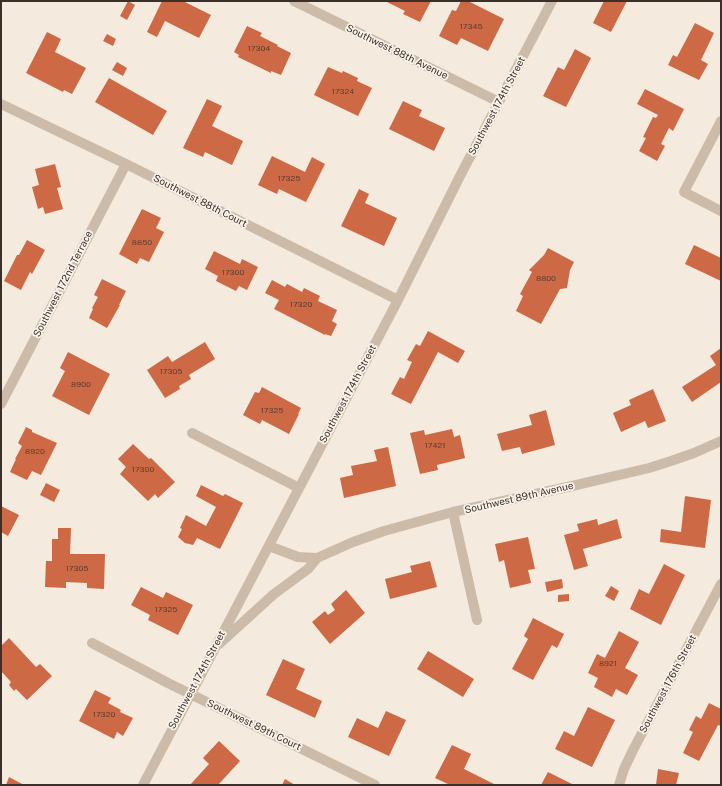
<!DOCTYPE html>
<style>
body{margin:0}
#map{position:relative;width:722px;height:786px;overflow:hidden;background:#f4eade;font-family:"Public Sans",sans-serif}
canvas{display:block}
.frame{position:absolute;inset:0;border:2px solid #3a2f29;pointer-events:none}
</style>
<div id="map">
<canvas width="722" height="786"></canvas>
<div class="frame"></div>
</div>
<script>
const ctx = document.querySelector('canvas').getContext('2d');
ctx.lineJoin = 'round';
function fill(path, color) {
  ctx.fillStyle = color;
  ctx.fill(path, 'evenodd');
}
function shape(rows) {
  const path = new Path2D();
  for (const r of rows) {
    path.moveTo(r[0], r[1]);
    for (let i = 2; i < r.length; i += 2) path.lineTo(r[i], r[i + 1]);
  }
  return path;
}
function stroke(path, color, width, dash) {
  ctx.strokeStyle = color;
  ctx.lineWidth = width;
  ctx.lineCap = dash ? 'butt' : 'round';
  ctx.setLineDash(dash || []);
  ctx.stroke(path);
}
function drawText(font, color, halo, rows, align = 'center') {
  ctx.font = font + ' "Public Sans",sans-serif';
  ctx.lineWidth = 3.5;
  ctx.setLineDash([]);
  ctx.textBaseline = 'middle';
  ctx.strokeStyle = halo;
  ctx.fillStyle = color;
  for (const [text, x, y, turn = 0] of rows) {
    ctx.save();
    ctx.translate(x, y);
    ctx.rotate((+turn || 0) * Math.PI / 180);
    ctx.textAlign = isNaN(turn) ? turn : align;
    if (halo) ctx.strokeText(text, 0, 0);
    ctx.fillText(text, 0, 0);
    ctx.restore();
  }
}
const building = shape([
 [128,1,135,5,127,20,120,16],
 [162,1,185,1,185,2,211,15,199,38,165,21,157,37,147,32],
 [385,1,431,1,420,22,403,14,405,11],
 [461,1,468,1,504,19,488,51,461,38,457,45,439,36,452,10,456,11],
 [604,1,627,1,611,32,593,23],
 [695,23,714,33,701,60,708,64,699,80,668,65,673,55,677,57],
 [247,26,262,33,260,36,278,45,277,46,291,53,281,75,271,71,271,73,238,57,239,55,234,52],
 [47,32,61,39,55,52,86,68,72,94,64,90,63,92,26,73],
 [107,34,116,39,113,46,103,41],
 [575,49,591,58,566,107,543,96,558,67,564,70],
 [117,62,127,68,123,76,112,70],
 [328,67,342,73,343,71,358,78,357,81,372,88,358,116,314,95],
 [109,78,167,111,153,135,95,102],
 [645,89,684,109,673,131,669,128,661,144,665,146,657,161,639,151,646,138,643,137,653,117,656,118,658,115,637,104],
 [207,99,222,106,212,126,243,141,232,165,205,152,203,157,183,148],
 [403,101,422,110,419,116,445,128,434,151,389,129],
 [272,156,305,172,312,157,325,164,306,202,279,189,277,194,258,185],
 [55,164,61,187,57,188,63,209,45,214,43,207,38,209,32,187,39,185,35,169],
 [359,189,369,194,365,203,397,218,384,246,341,226],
 [142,209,161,218,156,228,164,232,149,262,140,258,137,264,119,254],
 [27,240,45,250,32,274,30,272,21,290,4,281,17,255,19,255],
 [694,245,721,258,721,281,685,264],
 [548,248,574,262,570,270,567,288,560,289,541,324,516,311,523,296,520,294,532,272,529,270,544,255],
 [214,251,240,264,242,259,258,267,247,290,239,286,236,291,216,281,218,276,205,269],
 [102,279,126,291,119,305,120,305,107,328,89,318,93,309,92,308,98,297,94,295],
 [272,280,285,287,287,284,302,292,304,288,320,296,318,301,337,310,332,321,337,324,331,336,325,334,325,335,274,309,279,300,265,293],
 [428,331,465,351,458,363,438,352,411,404,391,394,400,377,404,379,412,362,407,360,416,344,420,346],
 [205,342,215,359,189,375,191,379,179,386,180,389,165,398,147,370,168,356,172,362],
 [721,348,721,382,692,402,682,387,716,365,710,356],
 [68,352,110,374,89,415,52,396,65,371,60,368],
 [262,387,301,408,298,414,299,414,289,434,262,420,260,424,243,415,255,392,259,393],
 [653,389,666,421,648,428,645,421,621,432,613,413,631,405,629,400],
 [546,410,555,445,522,454,520,447,502,451,497,434,532,425,529,415],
 [26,427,32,430,32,432,57,443,41,475,32,471,27,480,10,472,16,459,15,459,22,446,18,443],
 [452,429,454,437,460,435,465,458,437,465,438,470,420,474,410,433,424,430,425,435],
 [133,444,149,459,151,458,175,482,158,498,155,494,148,501,120,474,126,467,118,459],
 [388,447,396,486,344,498,340,478,353,475,351,466,377,461,374,450],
 [46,483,60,490,54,502,40,495],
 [201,485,223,496,225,494,243,503,220,549,197,538,193,545,185,543,178,537,182,529,180,528,186,515,206,526,216,507,196,496],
 [685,496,711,500,705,548,660,542,661,529,681,532],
 [1,506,19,515,8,536,1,532],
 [597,519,598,525,617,519,622,538,583,549,588,566,574,570,564,535,579,531,577,524],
 [58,528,71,528,70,554,105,554,104,589,87,588,87,583,66,582,66,588,45,587,46,561,52,561,52,539,58,539],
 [528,537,535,569,528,570,531,583,510,588,504,560,499,562,495,544],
 [430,561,437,587,390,599,385,579,412,572,410,566],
 [664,564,685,575,661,625,630,609,639,589,649,594],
 [562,579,563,588,547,592,545,582],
 [611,586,619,591,614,601,605,596],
 [141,587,163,598,166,592,193,605,178,635,148,620,150,615,131,605],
 [346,590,365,613,330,644,312,622,325,611,328,615,335,610,331,604],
 [569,594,569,601,558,602,558,595],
 [533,618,564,634,557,648,552,645,533,680,512,669,528,639,524,636],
 [619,631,639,642,625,668,638,675,627,695,616,689,612,697,594,687,598,678,588,673,597,654,605,658],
 [9,638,36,667,40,664,52,676,27,700,16,689,14,691,9,685,11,682,1,671,1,646],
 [428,651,474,679,463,697,417,669],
 [283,659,305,669,296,689,322,701,315,718,266,695],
 [95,690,111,698,108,703,121,710,120,712,133,718,123,736,117,732,114,739,79,721],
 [709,703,721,709,721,726,718,725,699,761,683,753,693,732,689,730,696,716,701,719],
 [588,707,615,720,592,767,555,749,564,731,574,736],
 [386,711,406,720,389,756,348,737,357,718,378,728],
 [219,741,240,761,218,785,190,785,209,764,203,758],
 [452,745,471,754,464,769,496,785,450,785,435,778],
 [658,769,679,773,676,785,656,785],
 [548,772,574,785,541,785],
 [9,777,24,785,6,785],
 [285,779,295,785,282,785]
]);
const street = shape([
 [294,1,499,102],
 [1,104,126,164,398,300],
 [721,121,684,192,721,211],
 [1,404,126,164],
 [192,433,299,488],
 [453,512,477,620],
 [269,546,298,557,317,558,353,542,384,531,453,512,572,486,649,468,671,461,694,453,721,441],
 [92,643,168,683,375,785],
 [219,644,274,594,308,569,317,558],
 [143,785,398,300,461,174,552,1],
 [619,785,624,769,633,750,721,584]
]);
const numberNames = [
 ["17345",471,27],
 ["17304",259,49],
 ["17324",343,92],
 ["17325",289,179],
 ["8850",142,243],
 ["17300",233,273],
 ["8800",546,279],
 ["17320",301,305],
 ["17305",171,372],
 ["8900",81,385],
 ["17325",272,411],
 ["17421",435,446],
 ["8920",35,452],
 ["17300",143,470],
 ["17305",77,569],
 ["17325",166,610],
 ["8921",608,664],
 ["17320",104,715]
];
const streetNames = [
 ["Southwest 88th Avenue",397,52,26],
 ["Southwest 174th Street",497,106,-62],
 ["Southwest 88th Court",200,201,27],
 ["Southwest 172nd Terrace",63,284,-63],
 ["Southwest 174th Street",348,394,-62],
 ["Southwest 89th Avenue",519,498,-13],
 ["Southwest 174th Street",197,680,-62],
 ["Southwest 176th Street",668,684,-62],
 ["Southwest 89th Court",254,725,26]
];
fill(building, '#cd6944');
stroke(street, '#cdbba9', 10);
drawText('8px', '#5f3e30', null, numberNames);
drawText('10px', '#3a2f29', '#fbf4eb', streetNames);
</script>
